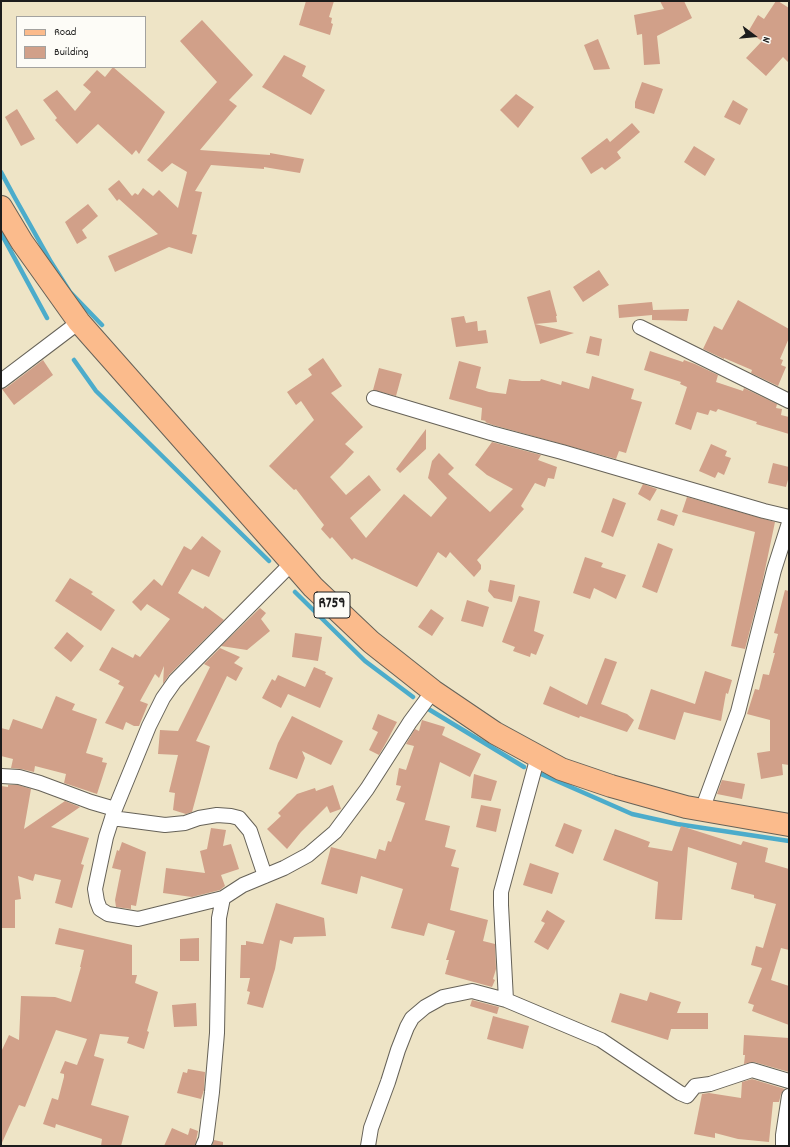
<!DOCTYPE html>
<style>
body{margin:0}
#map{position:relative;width:790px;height:1147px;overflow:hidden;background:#eee4c6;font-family:Dekko,sans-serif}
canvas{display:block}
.frame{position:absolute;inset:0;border:2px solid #1c1c1c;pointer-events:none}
.legend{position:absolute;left:16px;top:16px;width:130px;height:52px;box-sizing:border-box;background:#fdfcf7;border:1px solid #a3a29f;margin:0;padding:5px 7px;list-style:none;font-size:12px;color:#1c1c1c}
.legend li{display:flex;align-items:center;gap:8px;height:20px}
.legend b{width:20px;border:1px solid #a3a29f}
.north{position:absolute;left:734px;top:16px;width:40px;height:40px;-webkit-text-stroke:3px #fdfcf7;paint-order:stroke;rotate:106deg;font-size:11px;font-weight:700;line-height:16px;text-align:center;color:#1c1c1c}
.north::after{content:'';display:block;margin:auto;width:14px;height:18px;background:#1c1c1c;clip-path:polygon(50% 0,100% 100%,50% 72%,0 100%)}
</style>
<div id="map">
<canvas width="790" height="1147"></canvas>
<div class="frame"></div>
<ul class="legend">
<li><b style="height:5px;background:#fbbb8c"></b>Road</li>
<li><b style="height:11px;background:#d1a089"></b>Building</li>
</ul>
<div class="north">N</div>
</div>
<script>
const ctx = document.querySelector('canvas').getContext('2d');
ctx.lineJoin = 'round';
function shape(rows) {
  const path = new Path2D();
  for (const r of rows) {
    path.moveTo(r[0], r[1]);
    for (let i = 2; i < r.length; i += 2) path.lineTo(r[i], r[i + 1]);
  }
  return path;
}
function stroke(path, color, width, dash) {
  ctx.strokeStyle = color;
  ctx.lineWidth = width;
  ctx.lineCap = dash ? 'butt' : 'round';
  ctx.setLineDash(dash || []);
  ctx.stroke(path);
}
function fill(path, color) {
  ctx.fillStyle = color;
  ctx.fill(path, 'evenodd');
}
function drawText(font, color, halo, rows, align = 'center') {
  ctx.font = font + ' Dekko,sans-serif';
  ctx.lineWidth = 3.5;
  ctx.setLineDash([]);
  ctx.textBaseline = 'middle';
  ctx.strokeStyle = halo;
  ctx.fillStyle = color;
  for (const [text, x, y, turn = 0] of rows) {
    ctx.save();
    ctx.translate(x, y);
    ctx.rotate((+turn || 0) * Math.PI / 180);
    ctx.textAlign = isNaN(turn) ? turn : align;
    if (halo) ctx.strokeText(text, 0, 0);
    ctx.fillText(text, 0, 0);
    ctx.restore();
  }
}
const stream = shape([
 [1,172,15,198,51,262,70,292,102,325],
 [1,233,47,318],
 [74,360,96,391,269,561],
 [295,592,365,661,413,697],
 [430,710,524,767],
 [541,774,632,814,677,824,789,841]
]);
const building = shape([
 [306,1,334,1,329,17,332,18,331,23,333,24,330,35,299,25],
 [660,1,684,1,692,18,657,36,660,64,644,65,642,34,637,35,634,15,664,9],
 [776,1,778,1,789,8,789,63,783,57,766,76,746,58,762,41,748,32,758,15,764,19],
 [202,20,253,75,229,100,237,106,200,150,270,155,270,153,304,159,300,173,264,167,264,169,211,165,195,191,202,192,192,234,197,235,192,254,169,247,115,272,108,256,158,234,119,199,117,201,108,189,119,180,132,196,135,193,138,195,143,188,153,196,159,190,178,208,187,172,172,163,162,172,147,160,217,82,180,41],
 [598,39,610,69,594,70,584,45],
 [284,55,306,66,302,76,325,90,311,115,262,87],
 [113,67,165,112,139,154,136,150,132,155,98,124,77,144,55,120,57,118,43,100,57,90,75,111,91,92,83,85,97,70,105,77],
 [642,82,663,89,654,114,635,108,635,102],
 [516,94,534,107,518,128,500,110],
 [733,100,748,109,740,125,724,117],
 [17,109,35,139,21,146,5,117],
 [632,123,640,132,617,152,621,158,605,170,602,167,591,174,581,158,607,138,610,142],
 [694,146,715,159,705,176,684,162],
 [88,204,98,216,82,230,87,238,77,244,65,222],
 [599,270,609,285,583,302,573,287],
 [550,290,557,316,556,316,557,322,535,324,574,333,540,344,527,297],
 [738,300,789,329,789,338,780,359,783,360,781,365,786,367,778,386,751,373,752,370,724,358,724,359,703,349,714,326,722,330],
 [652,302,653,310,689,309,687,321,652,320,652,315,619,318,618,305],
 [464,316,466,323,477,321,478,331,486,330,488,343,456,347,451,318],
 [590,336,602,339,599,356,586,353],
 [650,351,683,362,684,360,695,364,718,375,716,382,743,391,744,388,777,404,776,408,782,409,781,415,789,417,789,434,756,424,757,422,718,409,716,412,710,410,708,415,697,412,691,430,675,424,687,387,680,384,681,382,644,370],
 [323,358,342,386,331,393,363,427,345,444,354,452,342,465,330,477,346,495,369,475,381,490,350,518,366,538,404,494,431,517,447,498,428,478,432,461,439,453,454,468,448,474,490,512,513,489,487,475,475,465,492,442,541,455,538,460,557,467,554,479,548,478,545,487,535,483,521,506,524,509,477,560,481,565,481,569,474,577,450,552,446,558,438,552,417,587,354,558,352,560,332,537,330,539,321,529,324,525,296,489,294,490,269,466,314,420,301,401,296,405,287,392,312,375,308,369],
 [43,360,53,375,14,405,2,389,6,388],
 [459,361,481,367,476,388,489,392,506,394,509,379,522,381,540,381,541,379,561,385,562,381,589,389,592,376,634,389,631,399,642,402,626,453,619,451,616,459,493,425,485,422,486,421,481,420,482,408,449,399],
 [379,368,402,374,396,396,373,390],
 [426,429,426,449,400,473,396,469],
 [711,444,727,451,725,456,731,458,724,475,718,472,715,478,699,471],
 [773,463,789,467,789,476,786,487,768,483],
 [643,484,657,489,650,501,638,494],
 [687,497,775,522,762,584,745,649,731,646,755,532,682,512],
 [613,498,626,503,613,537,601,532],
 [661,509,678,515,674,526,657,520],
 [202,536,221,551,209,577,192,569,178,593,203,609,205,606,224,620,169,675,163,684,164,666,159,678,155,674,140,701,148,704,139,726,134,726,126,722,123,730,105,723,124,687,118,684,120,681,99,670,112,647,133,658,135,654,140,657,170,619,147,604,141,611,132,602,154,579,162,586,184,546,191,550],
 [658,543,673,549,657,593,642,587],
 [585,557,603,563,601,567,626,575,616,599,594,588,590,599,573,593],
 [70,578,93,592,91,594,115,610,101,631,55,601],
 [490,580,515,585,512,602,494,598,488,591],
 [785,590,789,591,789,765,782,764,783,775,761,779,757,753,770,751,770,720,747,714,755,689,759,690,763,674,769,675,775,653,773,653,778,634,774,633],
 [519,596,540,601,534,631,544,635,536,655,531,653,530,657,513,651,515,647,502,642],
 [467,600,489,607,483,627,461,621],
 [260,608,266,613,261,619,270,631,247,650,221,646],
 [431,609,444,618,432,636,418,627],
 [67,632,84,646,71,662,54,648],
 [295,633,322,637,318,661,292,657],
 [220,648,240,657,234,663,243,668,236,681,227,676,196,741,210,746,192,812,186,814,173,810,175,793,169,792,178,755,158,754,160,730,178,731,210,667,204,664],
 [605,658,617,662,601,704,627,714,634,720,627,732,580,716,579,718,543,704,550,686,587,705],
 [314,667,326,672,325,674,333,678,320,708,288,694,281,708,262,698,272,679,275,681,278,675,305,687],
 [705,671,732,680,728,694,726,693,721,721,684,712,675,740,638,729,651,689,695,704],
 [56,696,75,704,72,710,97,719,86,753,103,758,102,762,107,763,97,794,64,783,66,774,35,766,34,772,21,769,11,768,13,759,1,756,1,728,9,730,13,719,42,729],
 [378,714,397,722,387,741,379,755,369,750,378,732,372,729],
 [292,716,343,741,331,765,302,751,305,758,297,779,269,769,278,743],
 [422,720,445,727,442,735,481,754,470,777,440,762,425,820,450,826,445,847,456,850,451,866,459,868,450,910,488,920,483,941,495,944,496,969,493,979,495,980,492,987,445,974,449,960,446,960,455,931,428,923,424,936,391,928,403,889,361,876,357,894,321,884,331,847,376,859,379,849,385,851,388,841,391,842,405,803,396,800,401,786,396,785,399,768,406,770,414,746,406,744,415,729,419,731],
 [474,774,497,781,491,801,471,798],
 [722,780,745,784,742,799,717,794],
 [8,785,18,785,31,789,24,829,65,801,80,807,51,827,89,838,81,864,84,865,72,908,55,903,61,880,35,874,33,881,18,876,21,899,15,900,15,928,1,928,1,786,8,787],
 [333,785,341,809,330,813,327,806,301,832,287,849,267,829,281,816,278,813,297,794,315,788,316,791],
 [481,805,501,809,496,832,476,827],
 [564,823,582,830,573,854,555,846],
 [681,826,741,845,743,841,768,848,765,862,789,869,789,950,781,948,771,980,789,986,789,1025,752,1011,754,1005,748,1003,762,968,751,965,756,946,763,948,776,904,754,898,754,895,731,889,737,863,688,847,682,920,674,920,655,919,658,882,603,860,615,829,650,842,648,847,672,851],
 [211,828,226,830,223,846,231,844,239,869,221,875,225,886,220,890,192,897,163,893,166,868,205,873,200,851,207,849],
 [122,842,146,852,136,906,131,905,131,909,116,907,115,900,121,870,112,868,117,850,119,851],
 [530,863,559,873,552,894,523,885],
 [276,903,324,918,326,936,294,937,292,944,280,940,275,969,263,1008,247,1004,250,992,247,991,250,978,240,978,241,945,246,945,246,941,263,944],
 [547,910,565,921,548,950,534,942,545,923,541,921],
 [59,928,132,945,132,975,137,975,135,983,158,992,147,1031,149,1032,144,1049,127,1043,129,1037,100,1034,94,1056,104,1059,91,1105,129,1116,121,1146,101,1146,102,1139,56,1124,55,1128,43,1124,52,1098,58,1100,64,1077,64,1074,60,1073,65,1061,77,1065,87,1039,56,1030,25,1107,19,1105,1,1145,1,1052,9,1035,19,1040,21,996,55,997,71,1002,81,967,80,967,84,950,55,944],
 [199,938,199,961,180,961,180,939],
 [650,992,681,1002,677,1013,708,1013,708,1029,671,1029,668,1040,611,1022,620,993,647,1001],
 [472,1000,499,1007,497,1014,470,1006],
 [196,1003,197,1026,174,1027,172,1005],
 [493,1016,529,1026,523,1049,487,1039],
 [744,1035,789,1038,789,1072,754,1062,744,1064,745,1055,743,1055],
 [188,1069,205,1072,204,1090,201,1099,177,1093,183,1072,187,1073],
 [752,1079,785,1089,781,1094,779,1102,773,1102,769,1142,738,1139,715,1133,715,1138,694,1134,702,1094,709,1093,741,1098,742,1082],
 [172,1128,188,1135,190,1128,198,1131,195,1146,164,1146],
 [214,1140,223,1142,223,1146,212,1146]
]);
const minor = shape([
 [640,327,789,401],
 [1,381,79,322],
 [374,398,491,433,562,452,764,511,789,517],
 [1,776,19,777,40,783,91,802,115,809],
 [702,810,738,712,774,570,789,523],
 [112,818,165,825,185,823,199,818,217,815,231,816,239,818,250,831,265,876],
 [223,898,138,919,108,914,100,909,97,901,95,889,106,837,115,809,149,726,163,698,175,681,292,563],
 [506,1000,501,905,501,892,538,756],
 [203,1146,206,1139,212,1092,217,1033,219,918,223,898,243,885,284,868,308,855,335,832,367,789,410,722,433,691],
 [368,1146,371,1128,388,1082,398,1050,407,1027,412,1018,425,1007,443,997,472,991,506,1000,601,1040,680,1093,687,1096,695,1086,710,1084,752,1070,789,1081],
 [783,1146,783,1135,789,1096]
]);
const primary = shape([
 [1,207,22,242,79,322,292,563,313,587,371,642,433,691,495,733,561,769,611,786,686,807,789,825]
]);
const shields = [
 [332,605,36]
];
const shieldNames = [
 ["R759",332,605]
];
stroke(stream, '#4caccb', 4.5);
fill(building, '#d1a089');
stroke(minor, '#666258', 16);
stroke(primary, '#666258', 24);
stroke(minor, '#fff', 14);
stroke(primary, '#fbbb8c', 22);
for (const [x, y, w] of shields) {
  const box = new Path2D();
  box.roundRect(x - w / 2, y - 13, w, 26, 3);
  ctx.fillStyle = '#fdfcf7';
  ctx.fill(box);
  stroke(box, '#1c1c1c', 1);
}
drawText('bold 15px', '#1c1c1c', null, shieldNames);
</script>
